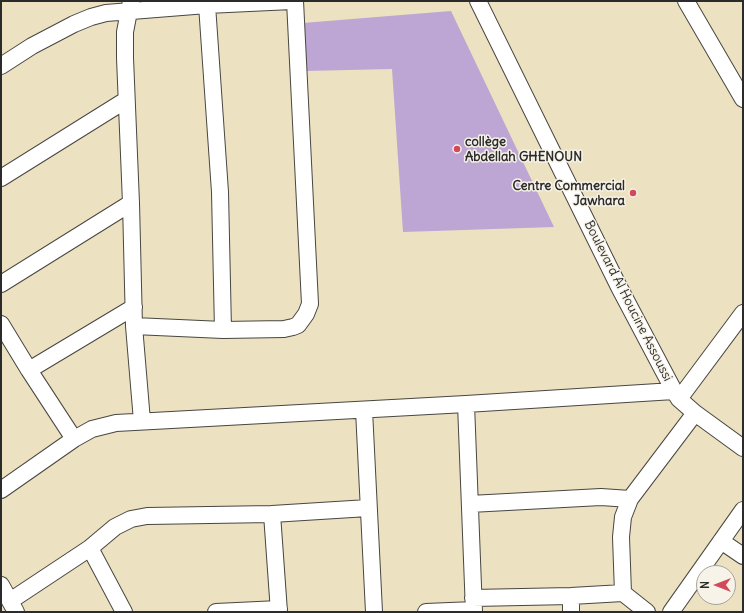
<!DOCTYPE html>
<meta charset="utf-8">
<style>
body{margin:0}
#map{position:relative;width:744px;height:613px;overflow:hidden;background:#ece1c0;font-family:Delius,sans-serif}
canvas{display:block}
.frame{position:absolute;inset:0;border:2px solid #2b2b2b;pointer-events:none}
.north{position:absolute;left:696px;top:565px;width:40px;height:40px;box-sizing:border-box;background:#f7f3e8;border:1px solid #a5a39c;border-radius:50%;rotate:270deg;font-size:11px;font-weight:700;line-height:16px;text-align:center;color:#2b2b2b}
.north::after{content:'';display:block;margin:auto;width:14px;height:18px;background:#d1495b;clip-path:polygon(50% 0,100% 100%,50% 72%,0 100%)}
</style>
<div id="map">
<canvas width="744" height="613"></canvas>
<div class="frame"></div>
<div class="north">N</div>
</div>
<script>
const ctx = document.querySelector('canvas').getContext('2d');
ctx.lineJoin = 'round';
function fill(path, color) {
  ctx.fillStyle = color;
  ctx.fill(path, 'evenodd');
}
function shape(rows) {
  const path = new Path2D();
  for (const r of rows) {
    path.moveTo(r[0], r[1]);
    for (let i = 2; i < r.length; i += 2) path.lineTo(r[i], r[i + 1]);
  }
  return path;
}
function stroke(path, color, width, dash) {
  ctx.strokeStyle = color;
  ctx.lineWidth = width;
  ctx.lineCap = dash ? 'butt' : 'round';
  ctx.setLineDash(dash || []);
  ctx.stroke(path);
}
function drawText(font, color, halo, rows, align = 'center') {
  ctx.font = font + ' Delius,sans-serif';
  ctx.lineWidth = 3;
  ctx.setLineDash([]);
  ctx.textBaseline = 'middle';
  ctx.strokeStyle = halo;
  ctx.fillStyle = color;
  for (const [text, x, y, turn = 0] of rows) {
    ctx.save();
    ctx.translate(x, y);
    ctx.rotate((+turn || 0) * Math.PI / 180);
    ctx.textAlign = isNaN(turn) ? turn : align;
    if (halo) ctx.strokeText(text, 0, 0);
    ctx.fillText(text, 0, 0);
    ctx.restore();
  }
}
const building = shape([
 [451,11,554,227,403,232,392,69,305,71,303,23]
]);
const minor = shape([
 [131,1,125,32,125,58,131,203,134,326,142,421],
 [478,1,619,287,674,391,679,399,695,413,743,448],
 [686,1,743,99],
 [207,5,220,192,223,330],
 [1,66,32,46,74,24,91,17,106,13,207,5,292,1],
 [1,178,126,100],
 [1,284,131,203],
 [1,324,29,370,74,439],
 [134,326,223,330,284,329,293,327,298,325,306,314,310,304,295,1],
 [29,370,134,307],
 [679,399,743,313],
 [466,404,474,612],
 [364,410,374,612],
 [1,490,74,439,92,429,116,423,466,404,674,391],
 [470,504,601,497,630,499],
 [272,514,279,612],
 [721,541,743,556],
 [90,548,124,612],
 [1,585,16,612],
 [571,596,571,612],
 [473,598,571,596,623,593],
 [10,601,90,548,115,527,131,519,147,516,272,514,368,508],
 [216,612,279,609],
 [426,612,474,610],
 [647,612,623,593,621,537,623,517,630,499,695,413],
 [671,612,743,510]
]);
const markers = [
 [457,149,4,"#d1495b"],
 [633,193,4,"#d1495b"]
];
const poiNames = [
 ["collège",465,142],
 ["Abdellah GHENOUN",465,157],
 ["Centre Commercial",625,186,"right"],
 ["Jawhara",625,201,"right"]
];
const streetNames = [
 ["Boulevard Al Houcine Assoussi",628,301,63]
];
fill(building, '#bda5d4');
stroke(minor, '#484641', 18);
stroke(minor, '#fff', 16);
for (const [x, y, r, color] of markers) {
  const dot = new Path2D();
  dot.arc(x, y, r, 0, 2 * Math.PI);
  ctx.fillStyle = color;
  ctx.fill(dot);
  stroke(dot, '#f7f3e8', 1.5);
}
drawText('bold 13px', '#2b2b2b', '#f7f3e8', poiNames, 'left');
drawText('13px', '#2b2b2b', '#f7f3e8', streetNames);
</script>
